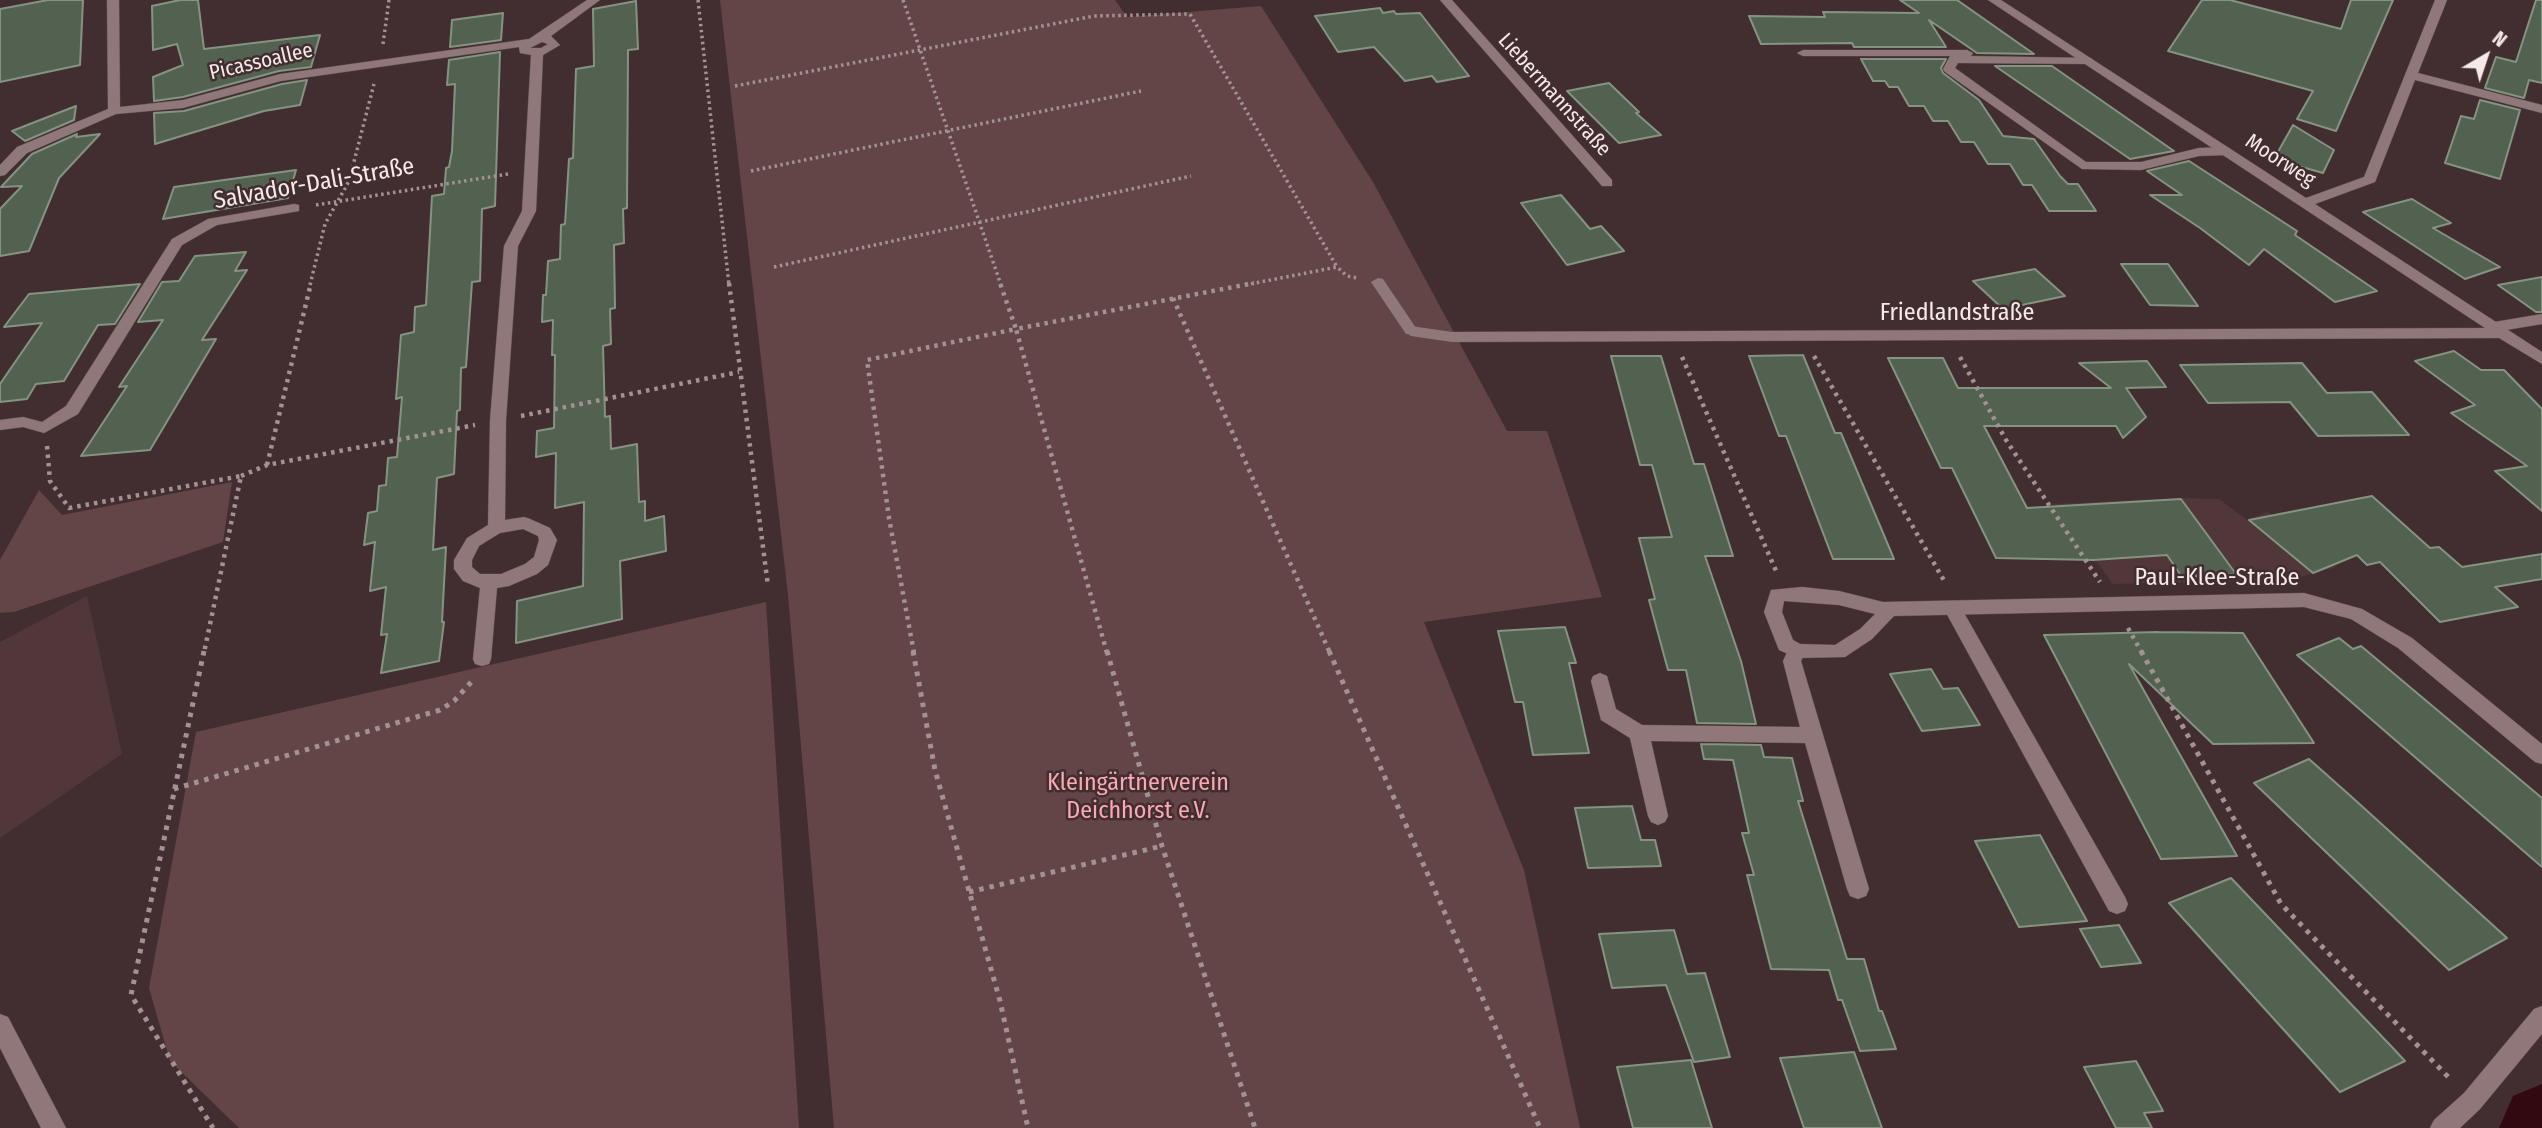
<!DOCTYPE html>
<meta charset="utf-8">
<style>
body{margin:0}
#map{position:relative;width:2542px;height:1128px;overflow:hidden;background:#422e30;font-family:"Fira Sans Condensed",sans-serif}
canvas{display:block}
.north{position:absolute;left:2451px;top:21px;width:70px;height:70px;-webkit-text-stroke:5px #422e30;paint-order:stroke;rotate:39deg;font-size:19px;font-weight:700;line-height:28px;text-align:center;color:#f7e9ea}
.north::after{content:'';display:block;margin:auto;width:24px;height:32px;background:#f7e9ea;clip-path:polygon(50% 0,100% 100%,50% 72%,0 100%)}
</style>
<div id="map">
<canvas width="2542" height="1128"></canvas>
<div class="north">N</div>
</div>
<script>
const ctx = document.querySelector('canvas').getContext('2d');
ctx.lineJoin = 'round';
function fill(path, color) {
  ctx.fillStyle = color;
  ctx.fill(path, 'evenodd');
}
function shape(rows) {
  const path = new Path2D();
  for (const r of rows) {
    path.moveTo(r[0], r[1]);
    for (let i = 2; i < r.length; i += 2) path.lineTo(r[i], r[i + 1]);
  }
  return path;
}
function stroke(path, color, width, dash) {
  ctx.strokeStyle = color;
  ctx.lineWidth = width;
  ctx.lineCap = dash ? 'butt' : 'round';
  ctx.setLineDash(dash || []);
  ctx.stroke(path);
}
function drawText(font, color, halo, rows, align = 'center') {
  ctx.font = font + ' "Fira Sans Condensed",sans-serif';
  ctx.lineWidth = 5;
  ctx.setLineDash([]);
  ctx.textBaseline = 'middle';
  ctx.strokeStyle = halo;
  ctx.fillStyle = color;
  for (const [text, x, y, turn = 0] of rows) {
    ctx.save();
    ctx.translate(x, y);
    ctx.rotate((+turn || 0) * Math.PI / 180);
    ctx.textAlign = isNaN(turn) ? turn : align;
    if (halo) ctx.strokeText(text, 0, 0);
    ctx.fillText(text, 0, 0);
    ctx.restore();
  }
}
const built = shape([
 [2181,498,2219,499,2247,520,2268,512,2336,567,2289,580,2113,584,2054,504],
 [87,596,122,754,0,838,0,642]
]);
const green = shape([
 [720,0,1115,0,1127,17,1261,6,1373,182,1507,431,1547,431,1602,597,1424,622,1524,870,1580,1128,834,1128,788,595],
 [232,482,223,542,14,612,0,613,0,560,39,490,62,515],
 [766,602,799,1128,239,1128,170,1061,149,988,196,732]
]);
const river = shape([
 [2542,1084,2542,1128,2499,1128,2513,1096,2542,1084]
]);
const building = shape([
 [48,0,83,0,80,65,0,82,0,9,48,0],
 [180,0,198,0,204,49,320,35,311,67,279,71,183,97,154,101,153,77,183,65,177,44,153,50,152,6,180,0],
 [1900,0,1957,0,2034,54,1977,53,1929,20,1946,47,1854,47,1852,43,1761,44,1749,16,1825,17,1823,12,1919,13,1900,0],
 [2202,0,2230,0,2341,29,2351,0,2393,0,2336,131,2297,119,2313,91,2168,51,2202,0],
 [2536,0,2542,0,2542,83,2529,80,2524,98,2485,88,2496,57,2516,62,2536,0],
 [636,1,638,49,628,50,627,208,623,209,624,243,614,245,615,308,610,309,611,344,603,346,605,417,610,416,611,449,637,444,639,502,645,501,645,521,664,516,666,551,620,561,622,619,516,643,517,601,583,586,584,502,555,508,556,453,536,457,537,431,554,428,555,355,552,355,553,320,542,322,543,295,546,295,548,261,560,259,561,225,565,224,569,159,573,158,576,69,594,66,593,9,636,1],
 [1380,8,1383,13,1394,11,1396,14,1420,13,1469,76,1437,82,1432,76,1405,81,1374,47,1338,52,1315,16,1380,8],
 [503,13,501,40,450,47,452,20,503,13],
 [500,52,495,206,482,209,480,281,472,282,466,367,461,368,460,410,457,411,454,474,437,478,433,550,446,547,442,622,444,622,439,661,381,673,387,634,381,635,386,587,370,591,375,542,364,545,368,513,377,511,379,486,386,485,388,458,397,457,402,397,396,399,401,335,414,332,415,307,426,305,432,196,444,194,446,168,449,167,452,151,455,84,447,85,449,60,500,52],
 [1861,59,1946,59,1941,68,1943,73,1979,100,2003,136,2034,139,2060,176,2068,184,2078,184,2096,211,2049,211,2032,185,2023,185,2010,164,1988,164,1974,142,1961,142,1948,121,1933,121,1924,106,1909,106,1898,87,1889,87,1885,81,1873,81,1861,59],
 [1995,66,2052,66,2174,151,2130,159,1995,66],
 [307,80,300,105,264,111,155,144,154,113,184,111,282,84,307,80],
 [1609,83,1639,112,1636,113,1661,135,1619,143,1567,91,1609,83],
 [2480,100,2520,110,2500,179,2445,163,2461,116,2474,119,2480,100],
 [76,106,74,120,25,141,12,131,76,106],
 [2293,125,2334,150,2323,173,2274,159,2293,125],
 [77,134,76,137,100,134,59,178,29,251,0,256,0,209,22,186,1,187,32,154,77,134],
 [2189,161,2297,231,2295,235,2377,291,2335,302,2264,249,2249,265,2200,228,2150,195,2182,195,2147,171,2189,161],
 [296,170,288,198,163,219,174,187,296,170],
 [1561,195,1590,229,1601,226,1624,251,1567,265,1521,203,1561,195],
 [2412,199,2451,223,2433,228,2500,267,2465,279,2363,212,2412,199],
 [246,252,235,271,247,270,202,340,216,339,150,450,81,456,127,386,119,387,163,320,138,322,162,282,179,281,195,256,246,252],
 [2121,264,2168,264,2198,306,2150,305,2121,264],
 [2035,269,2065,296,2003,309,1973,281,2035,269],
 [2542,277,2542,312,2536,312,2498,285,2542,277],
 [140,284,115,324,98,325,64,381,36,384,27,399,0,402,0,384,42,323,4,327,29,294,140,284],
 [2454,351,2481,370,2504,370,2542,409,2542,511,2495,471,2527,466,2451,413,2475,405,2415,361,2454,351],
 [1803,355,1835,433,1841,433,1894,559,1833,559,1786,436,1779,436,1749,356,1803,355],
 [1611,356,1661,356,1694,464,1704,464,1733,556,1705,556,1741,661,1756,724,1697,723,1686,670,1668,670,1649,600,1655,599,1639,538,1672,537,1652,465,1640,465,1611,356],
 [1888,358,1943,358,1958,388,2111,388,2079,363,2147,361,2166,387,2126,388,2146,417,2123,438,2116,426,1984,426,2027,508,2181,499,2236,574,2182,577,2167,555,2093,560,1996,558,1952,468,1941,468,1888,358],
 [2302,363,2327,393,2372,392,2409,435,2318,436,2290,402,2208,403,2180,365,2302,363],
 [2372,496,2430,548,2439,547,2462,567,2542,554,2542,579,2495,587,2518,607,2440,622,2380,562,2367,565,2357,555,2313,573,2249,520,2372,496],
 [1565,627,1576,663,1569,663,1589,753,1533,755,1523,702,1515,702,1498,631,1565,627],
 [2158,632,2243,633,2314,743,2213,744,2129,664,2237,856,2161,859,2044,635,2158,632],
 [2339,638,2353,649,2361,646,2542,798,2542,867,2297,655,2339,638],
 [1931,669,1943,689,1958,688,1980,725,1922,731,1890,674,1931,669],
 [1701,744,1761,745,1764,757,1792,758,1803,801,1798,801,1847,959,1864,959,1879,1011,1882,1011,1896,1049,1860,1051,1842,1000,1838,1000,1829,970,1771,969,1747,875,1754,875,1742,833,1749,833,1733,760,1704,759,1701,744],
 [2309,759,2354,799,2507,938,2449,970,2254,783,2309,759],
 [1632,806,1641,840,1655,840,1661,866,1588,868,1575,808,1632,806],
 [2040,835,2087,921,2019,927,1975,841,2040,835],
 [2231,878,2391,1046,2405,1061,2340,1092,2169,903,2231,878],
 [2119,925,2141,963,2101,967,2080,929,2119,925],
 [1674,930,1687,974,1705,973,1730,1057,1694,1062,1666,985,1612,988,1599,934,1674,930],
 [1854,1052,1882,1128,1804,1128,1780,1058,1854,1052],
 [1691,1060,1712,1128,1633,1128,1617,1067,1691,1060],
 [2136,1061,2163,1111,2144,1113,2152,1128,2116,1128,2084,1067,2136,1061]
]);
const pathFar2 = shape([
 [698,0,729,285],
 [903,0,1001,285],
 [383,44,389,0],
 [735,86,1094,16,1190,14,1337,267],
 [751,171,1141,91],
 [316,205,508,174],
 [774,267,1191,176],
 [310,285,325,224,349,181,374,84],
 [1245,285,1337,267,1347,276,1357,278]
]);
const pathFar1 = shape([
 [729,283,768,586],
 [1173,298,1330,653],
 [1814,356,1946,584],
 [1682,357,1777,573],
 [1960,357,2006,440,2100,582],
 [521,416,739,372],
 [47,446,50,481,69,508,241,476,204,653],
 [267,465,311,283],
 [241,476,267,465,475,425],
 [2128,628,2142,653],
 [914,653,889,518,867,360,1016,329,1000,283],
 [1107,653,1016,329,1254,283]
]);
const path = shape([
 [204,651,131,995,213,1128],
 [913,651,935,770,1000,1001,1028,1128],
 [1107,651,1162,846,1255,1128],
 [1329,651,1540,1128],
 [2141,651,2281,904,2452,1081],
 [174,789,440,710,454,701,474,679],
 [969,892,1162,846]
]);
const service = shape([
 [1967,50,1973,53,1971,56,2091,58,2093,60,2087,64,1958,63,1955,68,2086,162,2141,162,2199,148,2227,147,2233,151,2227,155,2199,156,2141,170,2082,169,1945,72,1943,69,1950,56,1803,56,1797,53,1803,50,1967,50],
 [1378,278,1383,279,1416,328,1418,331,1416,334,1406,334,1371,282,1378,278],
 [2542,314,2542,324,2494,332,2487,327,2494,322,2542,314],
 [1953,602,1959,604,2125,897,2128,904,2125,911,2117,914,2109,911,1944,609,1947,604,1953,602],
 [1797,644,1804,646,1806,651,1801,661,1869,889,1866,896,1858,899,1850,896,1847,889,1805,743,1651,741,1668,816,1665,822,1658,825,1651,822,1648,816,1630,738,1601,720,1591,681,1593,676,1600,673,1607,676,1616,709,1642,725,1800,727,1783,661,1790,646,1797,644]
]);
const minor = shape([
 [107,0,119,0,120,107,183,100,280,74,529,39,587,0,600,0,551,36,560,45,543,55,536,211,518,246,506,420,505,520,524,517,530,519,550,528,557,540,548,565,537,574,509,586,497,588,491,659,489,664,482,666,475,664,473,659,480,588,463,581,454,569,454,560,467,538,488,525,490,420,504,246,522,211,531,55,520,53,519,47,281,81,183,108,116,114,27,153,5,175,0,176,0,165,17,147,108,109,107,0],
 [542,42,548,44,541,48,530,48,542,42],
 [523,529,538,536,539,540,534,557,525,564,501,574,480,574,472,567,472,560,479,546,500,533,523,529],
 [1440,0,1452,0,1612,180,1612,186,1602,186,1440,0],
 [1988,0,2001,0,2306,198,2364,177,2435,0,2447,0,2418,73,2542,105,2542,113,2415,80,2375,182,2315,204,2542,352,2542,364,2499,338,1452,342,1411,336,1404,331,1411,326,1452,332,2485,328,1988,0],
 [294,204,299,205,299,211,217,225,182,245,78,414,44,433,23,427,0,430,0,420,23,417,42,422,66,406,172,239,208,219,294,204],
 [1802,587,1839,591,1883,602,2304,593,2362,609,2412,638,2542,744,2542,764,2535,762,2398,648,2351,619,2304,607,1894,616,1872,639,1845,657,1797,658,1779,650,1764,612,1771,590,1802,587],
 [1784,601,1839,605,1875,614,1860,629,1835,645,1800,644,1793,640,1782,612,1784,601],
 [2542,1006,2542,1034,2480,1109,2460,1128,2430,1128,2434,1120,2464,1093,2534,1009,2542,1006],
 [0,1014,8,1017,66,1128,41,1128,0,1048,0,1014]
]);
const farStreetnames = [
 ["Picassoallee",261,62,-13],
 ["Liebermannstraße",1554,95,48],
 ["Moorweg",2280,161,33]
];
const streetNames = [
 ["Salvador-Dali-Straße",314,184,-10],
 ["Friedlandstraße",1957,313],
 ["Paul-Klee-Straße",2217,578]
];
const parkNames = [
 ["Kleingärtnerverein",1138,783],
 ["Deichhorst e.V.",1138,811]
];
fill(built, '#52373a');
fill(green, '#634548');
fill(river, '#320811');
fill(building, '#536151');
stroke(building, '#859382', 2);
stroke(service, '#5e4d4f', 1);
stroke(minor, '#5e4d4f', 1);
stroke(pathFar2, '#a39293', 3.5, [2.5, 3.5]);
stroke(pathFar1, '#a39293', 4.5, [3.5, 5]);
stroke(path, '#a39293', 5, [4.5, 6]);
fill(service, '#90787a');
fill(minor, '#90787a');
drawText('21px', '#f7e9ea', '#422e30', farStreetnames);
drawText('24px', '#f7e9ea', '#422e30', streetNames);
drawText('24px', '#fba8b2', '#422e30', parkNames);
</script>
